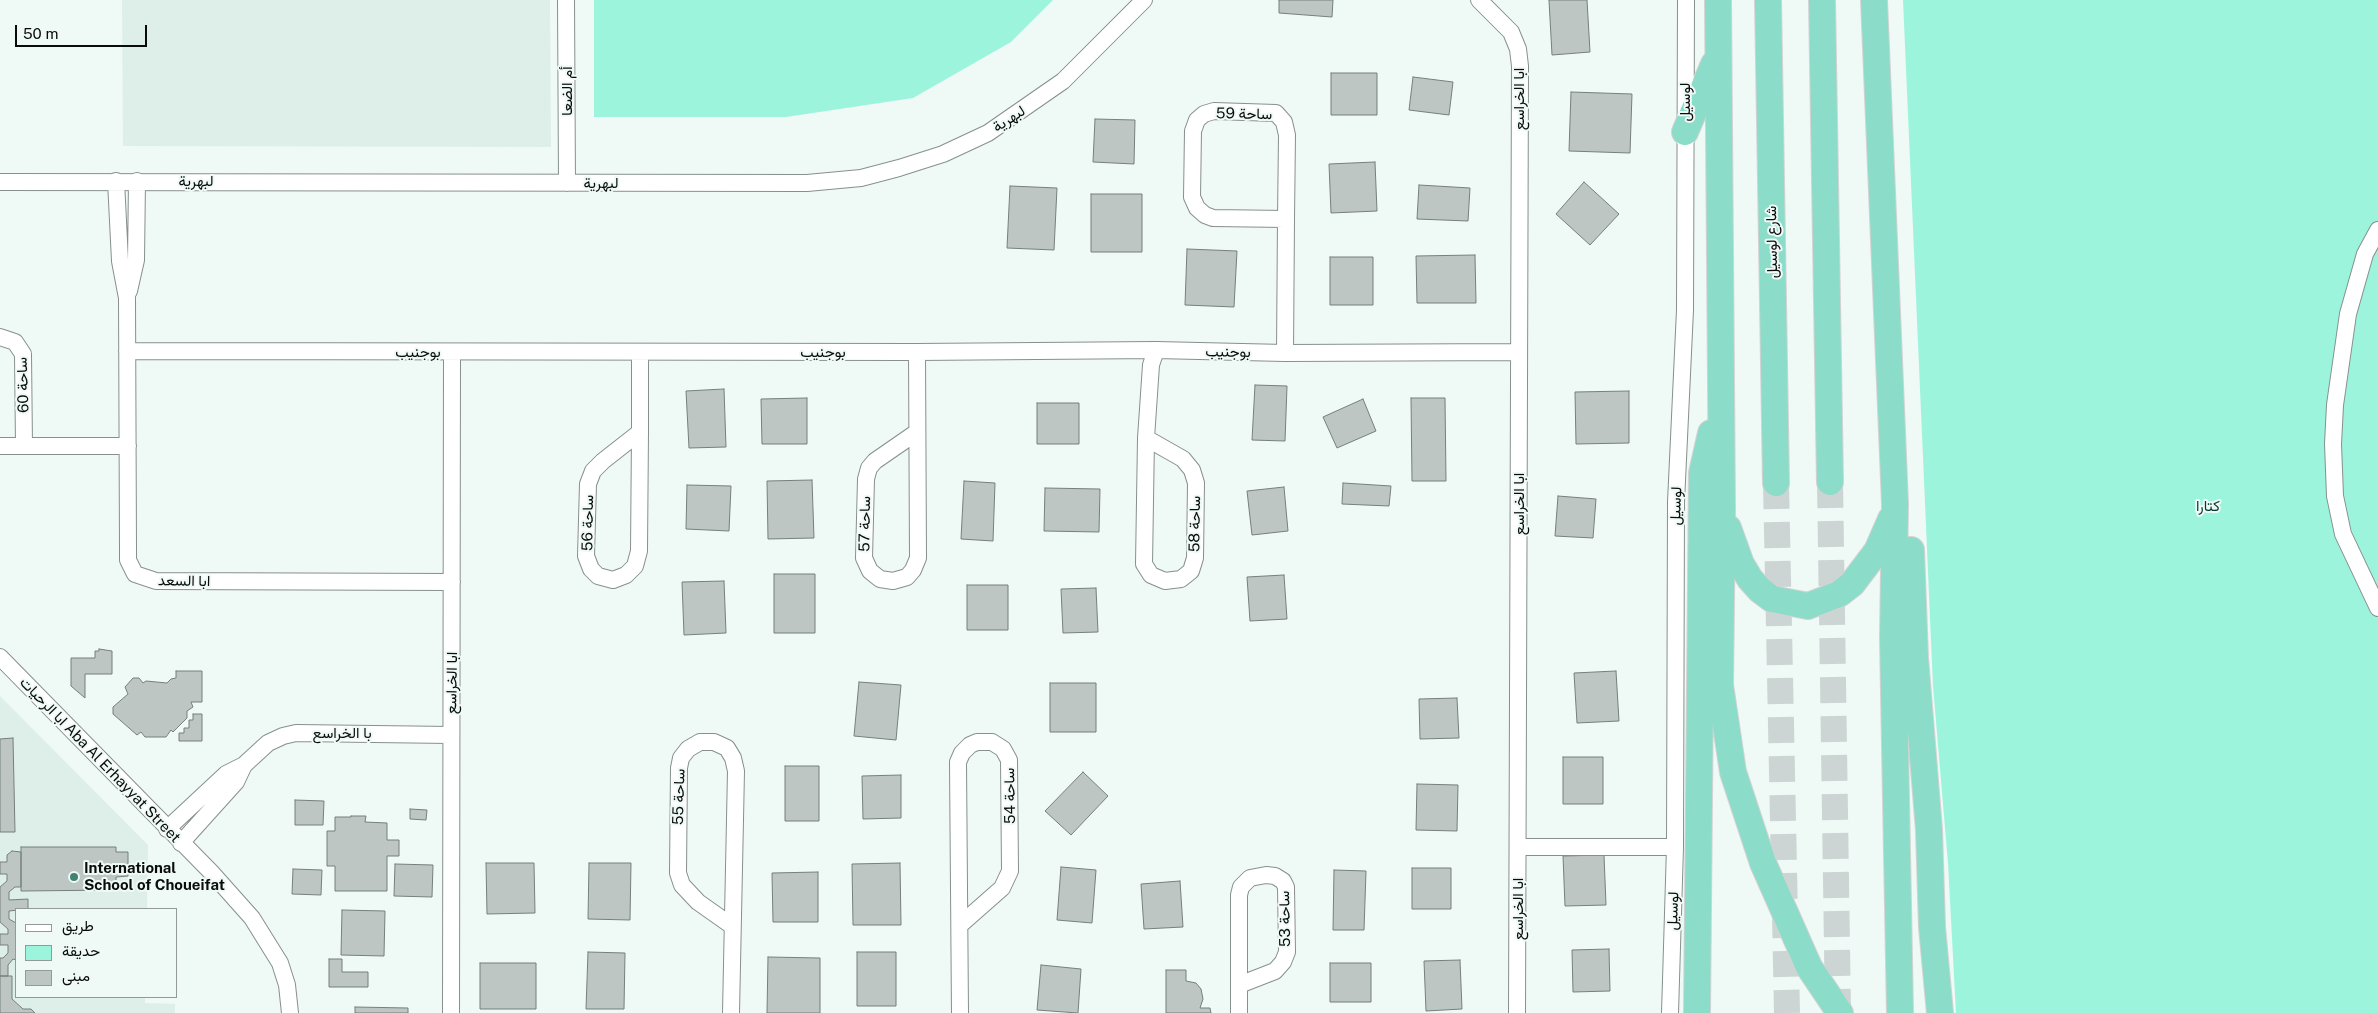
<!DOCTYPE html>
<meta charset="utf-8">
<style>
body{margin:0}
#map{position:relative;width:2378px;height:1013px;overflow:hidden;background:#eff9f6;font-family:"Public Sans",Vazirmatn,sans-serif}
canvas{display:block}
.legend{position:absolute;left:15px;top:908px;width:162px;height:90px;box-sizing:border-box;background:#eff9f6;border:1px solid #939a98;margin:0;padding:6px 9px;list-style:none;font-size:15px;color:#090c0b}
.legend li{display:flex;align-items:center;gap:10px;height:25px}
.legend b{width:25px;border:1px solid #939a98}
.scale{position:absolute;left:15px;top:25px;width:132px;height:22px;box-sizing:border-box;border:2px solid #090c0b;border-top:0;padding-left:6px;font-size:15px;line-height:18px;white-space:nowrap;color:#090c0b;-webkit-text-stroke:4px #eff9f6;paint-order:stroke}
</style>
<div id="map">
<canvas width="2378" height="1013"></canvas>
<ul class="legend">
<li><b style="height:6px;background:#fff"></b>طريق</li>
<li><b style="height:14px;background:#9cf4dd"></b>حديقة</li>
<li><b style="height:14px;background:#bdc6c3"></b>مبنى</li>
</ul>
<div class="scale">50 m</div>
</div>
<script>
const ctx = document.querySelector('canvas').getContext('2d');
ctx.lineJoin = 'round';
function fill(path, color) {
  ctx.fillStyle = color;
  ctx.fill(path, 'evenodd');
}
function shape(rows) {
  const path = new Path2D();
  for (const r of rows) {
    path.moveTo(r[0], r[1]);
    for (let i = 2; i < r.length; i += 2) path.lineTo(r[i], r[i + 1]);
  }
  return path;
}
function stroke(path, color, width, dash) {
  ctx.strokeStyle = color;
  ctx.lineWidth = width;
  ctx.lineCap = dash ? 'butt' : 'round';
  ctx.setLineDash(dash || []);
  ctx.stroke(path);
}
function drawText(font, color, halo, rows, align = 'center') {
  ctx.font = font + ' "Public Sans",Vazirmatn,sans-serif';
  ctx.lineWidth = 4;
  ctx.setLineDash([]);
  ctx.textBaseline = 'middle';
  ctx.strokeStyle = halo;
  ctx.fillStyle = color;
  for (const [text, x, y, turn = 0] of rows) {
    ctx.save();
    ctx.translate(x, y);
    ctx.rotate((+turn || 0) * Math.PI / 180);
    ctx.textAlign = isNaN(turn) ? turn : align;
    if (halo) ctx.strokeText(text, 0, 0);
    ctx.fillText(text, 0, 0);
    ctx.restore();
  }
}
const built = shape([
 [122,0,550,0,551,147,123,146],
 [0,696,148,845,147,909,16,909,16,997,145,997,145,1003,175,1004,175,1013,0,1013]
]);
const green = shape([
 [594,0,1053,0,1011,42,913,98,786,117,594,117],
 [1903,0,2378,0,2378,1013,1956,1013,1948,863,1933,686]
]);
const building = shape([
 [1279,0,1333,0,1332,17,1279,13,1279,0],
 [1549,0,1587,0,1590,52,1552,55,1549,0],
 [1331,73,1377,73,1377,115,1331,115,1331,73],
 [1413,77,1453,82,1449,115,1409,110,1413,77],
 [1571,92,1632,94,1630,153,1569,151,1571,92],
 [1095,119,1135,120,1134,164,1093,162,1095,119],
 [1375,162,1377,211,1331,213,1329,164,1375,162],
 [1584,182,1619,214,1590,245,1556,214,1584,182],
 [1419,185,1470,188,1468,221,1417,219,1419,185],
 [1010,186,1057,188,1054,250,1007,248,1010,186],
 [1091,194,1142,194,1142,252,1091,252,1091,194],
 [1187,249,1237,251,1234,307,1185,305,1187,249],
 [1475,255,1476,303,1417,303,1416,256,1475,255],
 [1330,257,1373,257,1373,305,1330,305,1330,257],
 [1255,385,1287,386,1285,441,1252,440,1255,385],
 [724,389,726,447,689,448,686,391,724,389],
 [1629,391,1629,443,1576,444,1575,392,1629,391],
 [807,398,807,444,762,444,761,399,807,398],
 [1411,398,1445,398,1446,481,1412,481,1411,398],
 [1363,399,1376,431,1337,448,1323,417,1363,399],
 [1037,403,1079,403,1079,444,1037,444,1037,403],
 [812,480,814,538,768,539,767,481,812,480],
 [964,481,995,483,993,541,961,539,964,481],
 [1343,483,1391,486,1389,506,1342,504,1343,483],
 [687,485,731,486,729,531,686,529,687,485],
 [1284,487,1288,531,1252,535,1247,491,1284,487],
 [1045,488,1100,489,1099,532,1044,531,1045,488],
 [1558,496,1596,499,1593,538,1555,536,1558,496],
 [774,574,815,574,815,633,774,633,774,574],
 [1284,575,1287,619,1250,621,1247,577,1284,575],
 [724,581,726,633,684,635,682,582,724,581],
 [967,585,1008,585,1008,630,967,630,967,585],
 [1096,588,1098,632,1063,633,1061,589,1096,588],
 [99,649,112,651,112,674,85,674,85,698,71,686,71,658,95,658,95,651,99,651,99,649],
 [176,671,202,671,202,702,191,702,193,707,187,711,187,718,173,732,171,730,166,737,145,737,141,732,137,735,113,714,113,707,128,694,125,687,133,678,139,678,143,683,146,681,167,683,171,679,176,678,176,671],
 [1616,671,1619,721,1577,723,1574,673,1616,671],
 [859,682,901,685,896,740,854,736,859,682],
 [1050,683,1096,683,1096,732,1050,732,1050,683],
 [1457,698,1459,738,1420,739,1419,699,1457,698],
 [193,714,202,714,202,741,179,741,179,733,184,733,184,728,189,728,189,720,193,720,193,714],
 [13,738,15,832,0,832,0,739,13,738],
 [1563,757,1603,757,1603,804,1563,804,1563,757],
 [785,766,819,766,819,821,785,821,785,766],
 [1083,772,1108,796,1071,835,1045,811,1083,772],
 [901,775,901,818,863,819,862,776,901,775],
 [1417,784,1458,785,1457,831,1416,830,1417,784],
 [295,800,324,801,323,825,295,825,295,800],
 [410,809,427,810,426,820,410,819,410,809],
 [351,816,366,816,365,822,387,823,387,840,399,840,399,856,387,856,387,891,335,891,335,866,327,866,327,831,335,831,335,817,351,817,351,816],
 [21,847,116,847,116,852,128,852,128,876,116,877,116,890,21,891,21,847],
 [12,851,21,852,21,887,15,887,9,892,9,900,28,899,28,909,9,911,9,919,16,923,16,960,13,959,8,965,8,976,0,976,0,958,3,958,8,953,8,945,0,945,0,934,8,934,8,929,0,922,0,887,7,881,7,874,0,874,0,862,7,862,7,855,12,851],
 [1604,855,1606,905,1565,906,1563,856,1604,855],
 [486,863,534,863,535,913,487,914,486,863],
 [589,863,631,863,630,920,588,919,589,863],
 [900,863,901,925,853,925,852,864,900,863],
 [395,864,433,865,432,897,394,896,395,864],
 [1061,867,1096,870,1092,923,1057,920,1061,867],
 [1412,868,1451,868,1451,909,1412,909,1412,868],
 [293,869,322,870,321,895,292,894,293,869],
 [1334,870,1366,871,1364,930,1333,930,1334,870],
 [818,872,818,922,773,922,772,873,818,872],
 [1180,881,1183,927,1144,929,1141,884,1180,881],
 [342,910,385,911,384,956,341,955,342,910],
 [1609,949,1610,991,1573,992,1572,950,1609,949],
 [588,952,625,953,624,1009,586,1009,588,952],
 [857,952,896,952,896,1006,857,1006,857,952],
 [768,957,820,958,820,1013,767,1013,768,957],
 [329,959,342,959,342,972,368,972,368,987,329,987,329,959],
 [1460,960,1462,1009,1426,1011,1424,961,1460,960],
 [480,963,536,963,536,1009,480,1009,480,963],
 [1330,963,1371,963,1371,1002,1330,1002,1330,963],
 [1041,965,1081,969,1078,1013,1037,1010,1041,965],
 [1166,970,1186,970,1186,981,1196,983,1201,989,1203,999,1200,1008,1210,1008,1211,1013,1166,1013,1166,970],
 [0,976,12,976,12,999,23,1009,31,1009,35,1013,0,1013,0,976],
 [355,1007,408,1008,408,1013,355,1013,355,1007]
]);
const trunkTunnel = shape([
 [1830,482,1838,1013],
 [1776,483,1787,1013]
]);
const minor = shape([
 [566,0,567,183],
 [1479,0,1511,32,1518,49,1520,66,1517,1013],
 [116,181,120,261,127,298,128,549,128,560,135,574,156,581,452,582],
 [0,182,807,183,861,178,899,168,943,154,988,133,1063,81,1144,0],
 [2378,230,2365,254,2348,314,2335,405,2333,444,2335,496,2343,534,2378,608],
 [129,291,136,260,137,181],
 [0,337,15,342,23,354,24,446],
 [127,351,917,352,1156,350,1285,353,1519,352],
 [640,352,640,432,639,551,635,566,626,575,613,580,598,576,591,569,586,556,588,484,593,471,603,461,640,432],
 [1285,353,1286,219,1287,135,1284,122,1276,113,1214,111,1204,114,1197,120,1193,131,1192,197,1197,208,1205,215,1213,218,1286,219],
 [917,432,875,461,869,468,866,479,864,558,870,571,880,579,893,581,907,577,913,570,918,558,917,352],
 [1146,438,1183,459,1192,470,1196,483,1195,558,1191,571,1181,579,1165,581,1151,575,1144,564,1146,438,1151,365,1156,350],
 [0,446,128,446],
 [0,657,211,872,252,918,280,963,287,985,290,1013],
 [167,829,226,774,244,765,268,743,283,736,296,733,451,735],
 [181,843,236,782,244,765],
 [1518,847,1675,847],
 [451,1013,452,352],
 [731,1013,736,771,733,758,727,748,714,742,700,742,688,749,681,758,679,768,678,873,682,885,698,902,732,926],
 [960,1013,958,762,962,753,970,745,977,742,992,742,1003,749,1009,760,1010,871,1002,888,960,925],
 [1239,1013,1239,895,1241,887,1250,878,1266,875,1275,876,1283,881,1286,887,1287,952,1283,962,1275,971,1239,985],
 [1670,1013,1675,847,1676,502,1685,310,1686,0]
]);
const trunk = shape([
 [1718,0,1722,510,1720,685,1733,772,1763,863,1809,967,1840,1013],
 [1768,0,1776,483],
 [1822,0,1830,482],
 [1874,0,1895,504,1893,638,1900,1013],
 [1685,132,1714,64],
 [1728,528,1741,564,1750,579,1760,590,1772,599,1808,606,1839,594,1852,584,1877,551,1891,519],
 [1911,550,1915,658,1929,830,1932,927,1940,1013],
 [1697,1013,1702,473,1711,433]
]);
const markers = [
 [74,877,5,"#428474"]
];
const streetNames = [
 ["أم الضعا",567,91,-90],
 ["ابا الخراسع",1519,99,-90],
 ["لوسيل",1685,102,-90],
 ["ساحة 59",1244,114,1],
 ["لبهرية",1009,119,-33],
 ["لبهرية",196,181],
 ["لبهرية",601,183],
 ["شارع لوسيل",1772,242,-91],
 ["بوجنيب",418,352],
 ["بوجنيب",823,352],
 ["بوجنيب",1228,352,1],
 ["ساحة 60",23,385,-92],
 ["ابا الخراسع",1519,504,-90],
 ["لوسيل",1676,506,-88],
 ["ساحة 56",588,523,-89],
 ["ساحة 57",865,524,-89],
 ["ساحة 58",1195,524,-89],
 ["ابا السعد",184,581,1],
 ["ابا الخراسع",452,683,-89],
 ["با الخراسع",342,733],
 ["ابا الرحيات Aba Al Erhayyat Street",100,760,46],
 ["ساحة 54",1010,796,-91],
 ["ساحة 55",679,797,-88],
 ["ابا الخراسع",1518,909,-90],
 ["لوسيل",1673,911,-88],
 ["ساحة 53",1285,919,-91]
];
const parkNames = [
 ["كتارا",2208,506]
];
const poiNames = [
 ["International",84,868],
 ["School of Choueifat",84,885]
];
fill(built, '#deefe9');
fill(green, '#9cf4dd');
fill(building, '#bdc6c3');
stroke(building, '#767f7c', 1);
stroke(trunkTunnel, '#ccd5d3', 26, [26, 13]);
stroke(minor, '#87908d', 18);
stroke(trunk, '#d3d3d3', 28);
stroke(minor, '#fff', 16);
stroke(trunk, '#8bdcc8', 26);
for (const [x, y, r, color] of markers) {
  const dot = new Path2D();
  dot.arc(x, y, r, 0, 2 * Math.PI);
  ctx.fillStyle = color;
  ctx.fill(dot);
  stroke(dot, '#eff9f6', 2);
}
drawText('15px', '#090c0b', '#eff9f6', streetNames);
drawText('15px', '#00372d', '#eff9f6', parkNames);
drawText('bold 15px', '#090c0b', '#eff9f6', poiNames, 'left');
</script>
